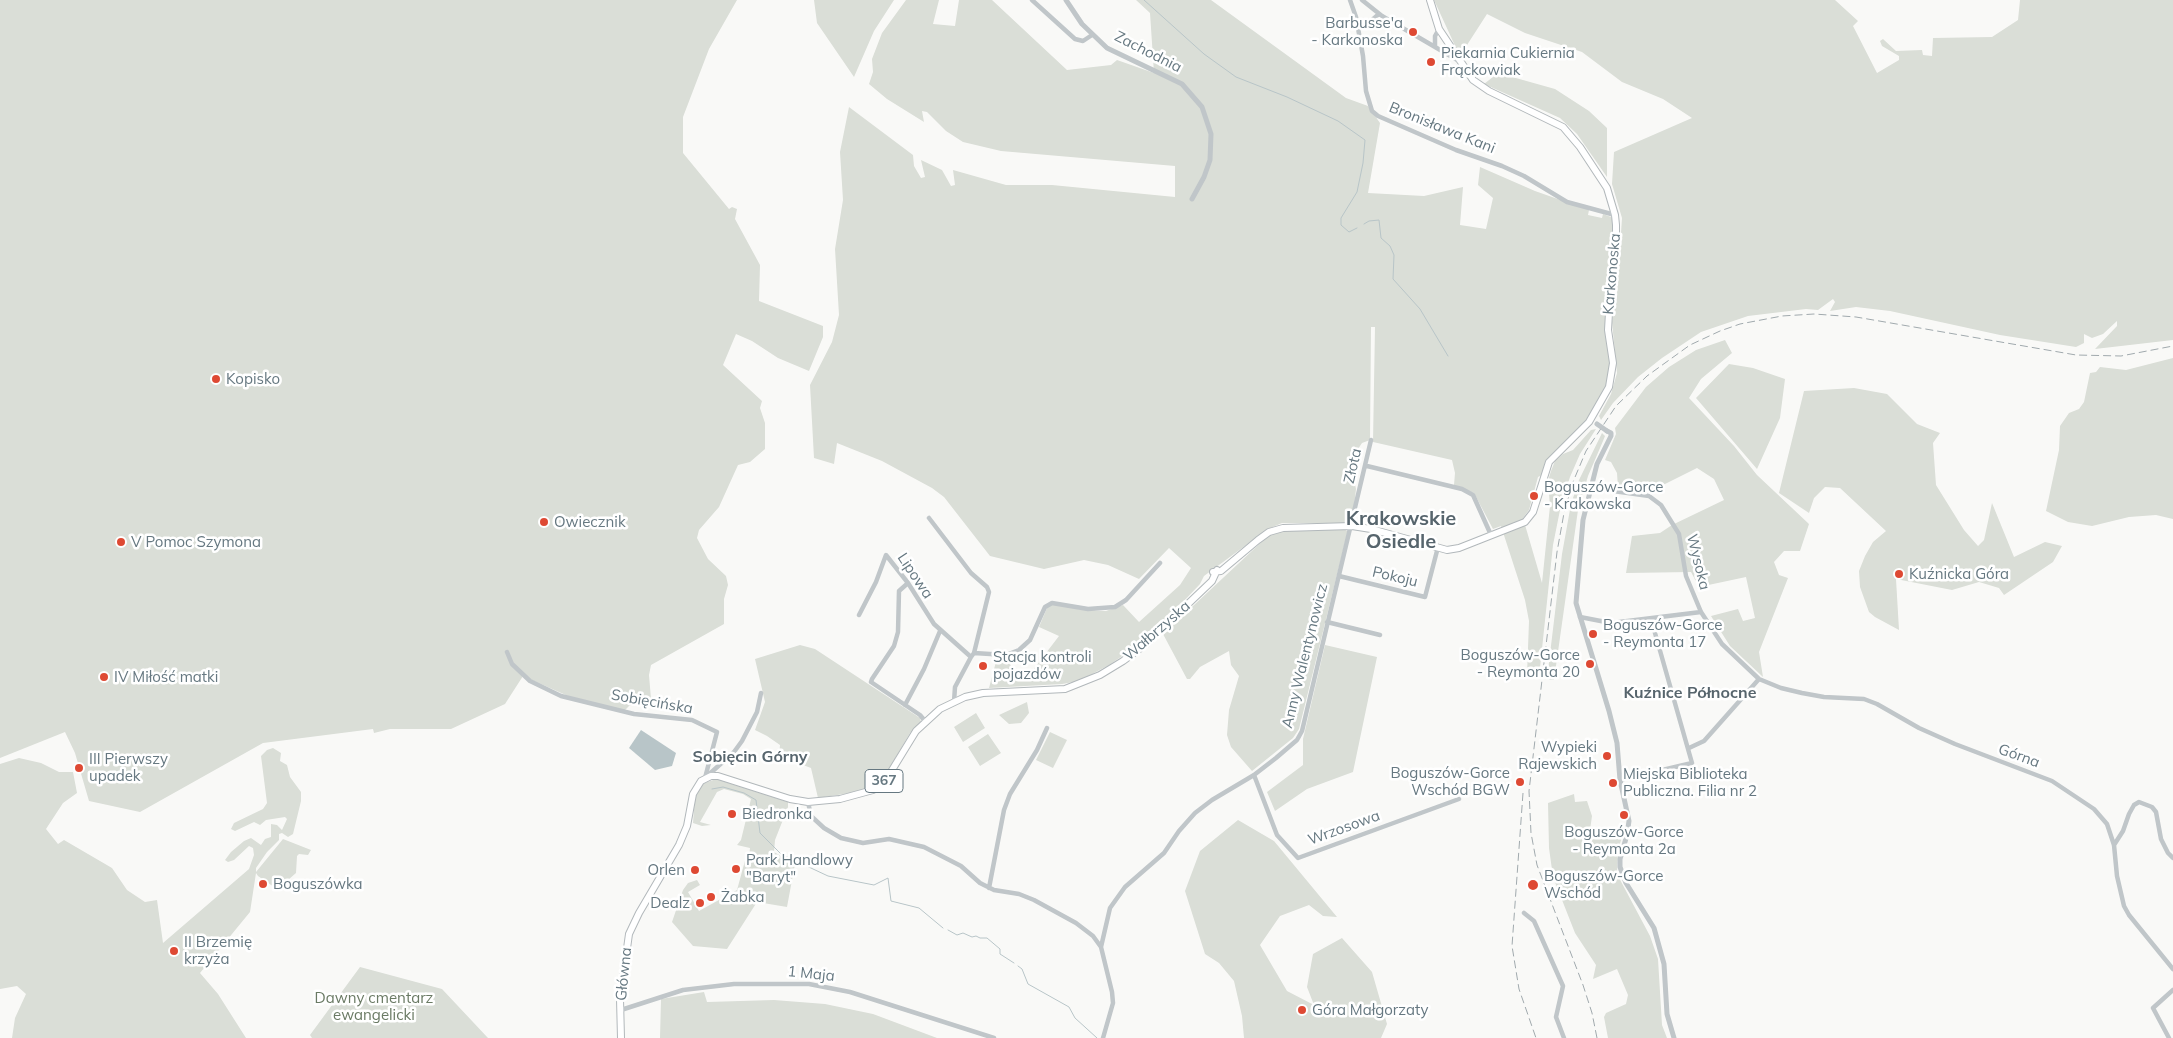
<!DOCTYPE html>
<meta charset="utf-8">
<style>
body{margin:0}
canvas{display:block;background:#f9f9f7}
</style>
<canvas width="2173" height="1038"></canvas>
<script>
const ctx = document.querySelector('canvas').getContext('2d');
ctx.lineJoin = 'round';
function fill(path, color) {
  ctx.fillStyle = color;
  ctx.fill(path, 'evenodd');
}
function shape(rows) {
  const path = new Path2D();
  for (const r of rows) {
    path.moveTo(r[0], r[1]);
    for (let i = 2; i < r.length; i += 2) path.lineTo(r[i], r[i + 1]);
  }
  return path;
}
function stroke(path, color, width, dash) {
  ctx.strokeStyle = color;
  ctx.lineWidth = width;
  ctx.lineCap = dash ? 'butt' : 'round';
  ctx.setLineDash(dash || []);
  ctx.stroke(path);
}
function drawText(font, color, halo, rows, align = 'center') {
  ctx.font = font + ' Mulish,sans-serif';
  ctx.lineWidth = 5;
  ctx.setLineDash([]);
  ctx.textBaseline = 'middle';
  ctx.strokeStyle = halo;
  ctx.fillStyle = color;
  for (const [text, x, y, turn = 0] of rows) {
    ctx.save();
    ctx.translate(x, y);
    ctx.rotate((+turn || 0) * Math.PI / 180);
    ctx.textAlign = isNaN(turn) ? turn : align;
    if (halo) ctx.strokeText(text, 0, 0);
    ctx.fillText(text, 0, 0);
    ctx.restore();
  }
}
const green = shape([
 [0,0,737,0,709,49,683,117,683,153,729,209,732,207,737,209,735,219,760,265,759,301,823,326,823,337,809,371,778,358,752,341,736,334,723,365,762,401,760,408,765,423,765,449,750,462,738,465,719,507,699,530,697,538,708,559,726,576,728,585,724,599,724,624,651,665,649,675,651,699,629,706,623,712,568,696,523,676,505,704,451,729,390,729,374,733,373,729,263,743,140,812,89,801,75,753,65,732,0,758],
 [814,0,894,0,874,31,854,77,817,23],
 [906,0,939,0,933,24,955,26,959,0,992,0,1067,70,1111,65,1117,60,1154,73,1150,13,1136,0,1211,0,1346,98,1368,106,1380,123,1368,193,1424,196,1463,187,1460,225,1486,229,1493,198,1478,185,1480,167,1535,191,1589,210,1588,215,1602,218,1603,214,1611,217,1613,221,1607,311,1611,362,1606,387,1583,427,1549,457,1542,475,1538,477,1529,510,1523,518,1542,583,1550,506,1548,481,1551,471,1555,461,1563,454,1573,450,1591,430,1596,429,1580,454,1570,477,1561,505,1553,545,1539,677,1527,675,1529,621,1525,600,1501,526,1493,529,1474,493,1454,485,1455,473,1452,460,1373,442,1375,327,1371,327,1370,440,1362,443,1358,449,1353,475,1356,489,1353,516,1350,523,1282,523,1268,529,1204,576,1200,584,1182,603,1159,626,1131,650,1109,665,1079,681,1062,684,989,688,997,658,1008,657,1013,673,1033,670,1059,636,1039,627,1047,608,1052,604,1083,610,1106,611,1123,605,1139,622,1180,585,1191,568,1169,548,1139,579,1108,565,1084,560,1044,569,990,556,944,497,932,488,882,461,837,443,834,464,814,458,810,385,832,342,839,315,835,249,843,200,840,152,849,107,913,155,914,166,921,178,925,177,921,160,942,170,951,186,955,185,953,170,1006,185,1052,185,1175,197,1175,166,1001,151,963,142,946,131,927,112,922,111,924,122,887,99,869,84,873,72,872,59,882,33],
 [1434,0,1835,0,1858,21,1853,26,1877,73,1899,60,1899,56,1882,46,1880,41,1883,39,1896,51,1922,50,1923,55,1932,56,1933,38,1992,37,2018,20,2020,0,2173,0,2173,340,2095,349,2117,326,2117,321,2103,334,2092,338,2084,334,2084,343,2076,347,2000,335,1890,311,1856,307,1830,311,1835,302,1833,299,1818,310,1806,309,1748,316,1701,332,1662,358,1638,377,1613,403,1601,420,1599,416,1611,394,1617,373,1612,322,1617,294,1622,218,1612,184,1614,152,1692,118,1663,99,1622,82,1582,52,1525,33,1487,14,1467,45,1457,50],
 [1498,73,1555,89,1589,111,1607,128,1607,177,1577,134,1560,118,1484,84],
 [1725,340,1732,353,1701,379,1689,398,1734,446,1757,475,1809,524,1800,551,1784,551,1774,562,1779,575,1788,578,1759,652,1763,677,1730,646,1711,616,1738,609,1743,621,1755,618,1746,577,1699,587,1691,572,1626,573,1632,536,1660,533,1672,525,1724,500,1714,479,1697,468,1653,490,1618,488,1617,473,1611,462,1605,460,1616,434,1615,428,1646,387,1669,367,1696,350],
 [2173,358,2173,519,2156,515,2129,517,2092,526,2068,522,2046,511,2059,450,2060,426,2069,413,2079,409,2084,402,2090,373,2096,372,2100,367,2126,370],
 [1729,364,1753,368,1785,379,1780,418,1757,469,1696,398],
 [1854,388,1887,394,1917,424,1940,433,1933,443,1936,485,1964,530,1978,546,1984,540,1992,503,2014,557,2045,542,2062,546,2053,562,2004,595,1999,588,1979,582,1952,590,1896,579,1899,630,1875,617,1869,612,1860,587,1859,571,1865,556,1873,542,1886,531,1840,488,1825,487,1814,498,1809,513,1779,493,1804,391],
 [1602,433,1605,436,1603,441,1588,476,1578,510,1554,680,1547,679,1562,554,1571,504,1579,480],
 [1344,529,1347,531,1347,534,1299,729,1293,738,1252,771,1231,747,1227,735,1229,710,1239,676,1231,665,1229,651,1200,667,1190,679,1187,679,1163,634,1269,535,1283,531],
 [800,645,815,649,920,718,921,722,910,733,889,769,877,783,863,791,818,798,811,768,779,756,780,745,767,736,755,730,765,702,755,659],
 [1325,645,1377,657,1353,772,1307,789,1275,811,1267,792,1303,765,1303,739],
 [1027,702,1029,713,1021,723,1009,724,999,715],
 [976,713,985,728,963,742,954,727],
 [1050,732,1067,740,1053,768,1036,760],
 [988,734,1001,753,980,766,968,747],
 [273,748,281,753,280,761,287,765,290,777,301,792,301,801,293,834,288,837,282,833,279,834,279,840,267,852,256,868,256,872,283,839,311,850,308,855,299,854,297,856,296,873,288,880,274,887,258,876,256,873,250,912,200,973,218,994,246,1038,12,1038,15,1018,26,994,17,986,0,989,0,764,19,758,41,763,59,772,73,772,77,793,63,803,46,829,58,844,64,840,112,868,127,890,145,902,157,900,163,943,249,869,254,855,253,848,249,846,234,860,228,862,225,860,231,852,244,841,251,838,261,845,265,839,271,837,271,824,277,825,282,830,287,819,285,817,266,820,260,825,254,822,235,831,231,829,234,823,263,809,267,803,261,756,267,750],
 [716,779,788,802,788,807,775,840,774,852,795,864,787,907,757,902,727,949,693,946,672,922,683,890,688,883,697,880,700,885,688,892,699,911,737,890,746,857,749,857,750,848,737,845,741,840,751,799,743,794,724,789,717,792,700,822,711,825,702,826,693,823,695,796,702,784],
 [1574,794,1575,802,1587,801,1592,816,1589,837,1625,827,1618,850,1617,874,1650,936,1658,959,1662,1025,1667,1038,1608,1038,1604,1017,1606,1013,1626,1004,1628,995,1617,969,1593,979,1596,965,1575,933,1553,877,1549,848,1548,803],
 [1238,820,1274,841,1337,917,1323,916,1309,905,1280,916,1260,945,1287,991,1314,1005,1307,987,1313,954,1342,938,1372,972,1387,1024,1381,1038,1244,1038,1242,1016,1234,981,1219,963,1205,954,1185,891,1200,851],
 [360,967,442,989,488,1038,312,1038,310,1035],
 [704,992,707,1002,774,1000,825,1004,873,1014,937,1038,660,1038,661,999]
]);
const water = shape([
 [641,730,676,753,672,766,655,770,629,748]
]);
const stream = shape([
 [1144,0,1204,54,1236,77,1287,97,1338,121,1365,140,1363,163,1357,192,1341,218,1341,225,1349,232,1357,228],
 [1364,224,1369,221,1379,220,1381,238,1390,246,1394,255,1393,279,1420,309,1448,356],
 [712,789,723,787,744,793,756,800,760,833,781,854,828,876,874,885,888,878,891,901,919,908,943,928],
 [948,930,957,935,963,933,972,937,976,936,980,938,987,938,1000,949,1000,954,1014,963],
 [1018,966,1022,969,1028,984,1069,1007,1075,1018,1097,1038]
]);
const minor = shape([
 [1032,0,1075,39,1083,41,1092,35],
 [1350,0,1356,17,1363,56,1366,91,1372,111,1378,116,1456,150,1502,166,1524,176,1567,202,1615,215],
 [1362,0,1382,16,1459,61],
 [1357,25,1372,20,1379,14],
 [1435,47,1435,36,1439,29],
 [1367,466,1462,489,1473,495,1491,535],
 [1592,488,1649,496,1661,505,1679,534,1686,576,1701,612,1722,644,1759,679,1781,688,1802,693,1824,697,1864,699,1877,704,1919,728,1955,744,2052,781,2094,809,2107,824,2114,845,2117,876,2124,906,2129,915,2173,969],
 [929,518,971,573,987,587,989,592,974,653,971,657,955,687,954,702],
 [1339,576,1425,597,1438,547],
 [908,583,899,591,898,632,894,646,872,679,871,682,920,715,925,721],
 [859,615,876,582,886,555,908,583,934,624,971,657],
 [1580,617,1611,623,1701,612],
 [1327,622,1380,635],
 [507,652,512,664,530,681,561,696,634,714,692,720,717,732,705,778],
 [974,653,1006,655,1019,650,1030,640,1045,607,1052,603,1088,609,1115,607,1126,600,1160,563],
 [905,705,924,669,940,631],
 [1689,748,1704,741,1759,679],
 [712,752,722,762],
 [1254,775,1277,835,1298,858,1459,799],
 [706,777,734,752,742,741,757,712,761,693],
 [1620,780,1692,763,1651,619],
 [808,802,811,816,824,828,841,838,863,843,889,839,924,847,961,866,980,883,994,890,1019,894,1034,900,1076,923,1093,936,1101,947,1112,992,1113,1003,1103,1038],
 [2114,845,2123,831,2129,814,2134,805,2139,802,2152,807,2156,812,2161,839,2168,853,2173,858],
 [989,888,1004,810,1010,794,1037,750,1047,728],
 [1524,913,1534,921,1563,986,1556,1017,1564,1038],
 [1101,947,1110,908,1125,887,1164,853,1179,831,1195,813,1212,800,1254,775,1276,758,1297,740,1302,731,1371,440],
 [621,1010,683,990,734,984,809,984,850,992,994,1038],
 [2169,1038,2153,1008,2173,990]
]);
const tertiary = shape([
 [1066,0,1082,24,1107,48,1182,84,1202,107,1211,134,1210,160,1204,177,1192,199],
 [1607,431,1611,433,1611,436,1597,464,1583,520,1576,603,1609,711,1617,743,1620,780,1629,821,1627,835,1620,859,1620,867,1626,883,1654,928,1664,964,1667,1014,1674,1038]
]);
const primary = shape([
 [1213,572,1221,571,1258,540,1269,532,1283,528,1352,526,1371,529,1447,550,1459,548,1525,522,1533,512,1549,462,1589,422,1609,387,1613,363,1608,330,1609,313,1616,252,1616,225,1615,215,1607,188,1580,147,1563,127,1489,91,1473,80,1439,29,1430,0],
 [621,1038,620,999,629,934,639,913,679,845,687,826,693,794,701,781,711,776,718,776,790,799,808,802,840,799,873,790,889,775,916,731,940,709,965,697,983,693,1065,689,1100,675,1123,661,1146,644,1212,581,1217,570]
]);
const rail = shape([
 [1523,793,1512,946,1519,989,1536,1038],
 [1597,1038,1592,1013,1583,985,1537,865,1531,833,1529,791,1557,552,1564,513,1573,482,1586,451,1616,406,1647,376,1690,345,1720,331,1740,324,1782,316,1814,314,1856,317,2076,355,2121,356,2173,346]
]);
const tertiaryBridge = shape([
 [1597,424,1607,431]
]);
const markers = [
 [1413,32,5,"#de4933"],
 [1431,62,5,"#de4933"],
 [216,379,5,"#de4933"],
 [1534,496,5,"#de4933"],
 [544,522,5,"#de4933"],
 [121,542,5,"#de4933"],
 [1899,574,5,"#de4933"],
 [1593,634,5,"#de4933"],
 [1590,664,5,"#de4933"],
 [983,666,5,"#de4933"],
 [104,677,5,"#de4933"],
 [1607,756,5,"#de4933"],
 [79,768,5,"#de4933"],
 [1520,782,5,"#de4933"],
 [1613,783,5,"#de4933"],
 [732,814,5,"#de4933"],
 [1624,815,5,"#de4933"],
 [736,869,5,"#de4933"],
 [695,870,5,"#de4933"],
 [263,884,5,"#de4933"],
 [1533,885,6,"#de4933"],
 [711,897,5,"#de4933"],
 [700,903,5,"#de4933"],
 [174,951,5,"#de4933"],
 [1302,1010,5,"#de4933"]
];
const shields = [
 [884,781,38]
];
const shieldNames = [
 ["367",884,781]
];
const poiNames = [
 ["Barbusse'a",1403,23,"right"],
 ["- Karkonoska",1403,40,"right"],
 ["Piekarnia Cukiernia",1441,53],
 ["Frąckowiak",1441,70],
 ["Kopisko",226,379],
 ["Boguszów-Gorce",1544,487],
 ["- Krakowska",1544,504],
 ["Owiecznik",554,522],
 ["V Pomoc Szymona",131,542],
 ["Kuźnicka Góra",1909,574],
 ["Boguszów-Gorce",1603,625],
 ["- Reymonta 17",1603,642],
 ["Boguszów-Gorce",1580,655,"right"],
 ["- Reymonta 20",1580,672,"right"],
 ["Stacja kontroli",993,657],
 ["pojazdów",993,674],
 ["IV Miłość matki",114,677],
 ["Wypieki",1597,747,"right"],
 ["Rajewskich",1597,764,"right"],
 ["III Pierwszy",89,759],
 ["upadek",89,776],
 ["Boguszów-Gorce",1510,773,"right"],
 ["Wschód BGW",1510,790,"right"],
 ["Miejska Biblioteka",1623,774],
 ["Publiczna. Filia nr 2",1623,791],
 ["Biedronka",742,814],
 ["Boguszów-Gorce",1624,832,"center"],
 ["- Reymonta 2a",1624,849,"center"],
 ["Park Handlowy",746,860],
 ["\"Baryt\"",746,877],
 ["Orlen",685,870,"right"],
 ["Boguszów-Gorce",1544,876],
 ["Wschód",1544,893],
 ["Boguszówka",273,884],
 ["Żabka",721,897],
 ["Dealz",690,903,"right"],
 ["II Brzemię",184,942],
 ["krzyża",184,959],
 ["Góra Małgorzaty",1312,1010]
];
const streetNames = [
 ["Zachodnia",1148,52,27],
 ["Bronisława Kani",1442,128,22],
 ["Karkonoska",1612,274,-85],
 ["Złota",1353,466,-77],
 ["Wysoka",1698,562,76],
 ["Lipowa",915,576,56],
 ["Pokoju",1395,577,13],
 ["Wałbrzyska",1157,631,-41],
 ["Anny Walentynowicz",1305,656,-76],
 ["Sobięcińska",652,702,10],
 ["Górna",2019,756,20],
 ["Wrzosowa",1344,828,-20],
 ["Główna",624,974,-84],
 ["1 Maja",811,974,6]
];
const parkNames = [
 ["Dawny cmentarz",374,998],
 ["ewangelicki",374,1015]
];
const neighbourhoodNames = [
 ["Kuźnice Północne",1690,693],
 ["Sobięcin Górny",750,757]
];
const districtNames = [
 ["Krakowskie",1401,519],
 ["Osiedle",1401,542]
];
fill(green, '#daded7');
fill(water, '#b8c5c8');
stroke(stream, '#b8c5c8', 1);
stroke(primary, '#b2b8bb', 8);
stroke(minor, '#c0c6c9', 4.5);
stroke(tertiary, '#c0c6c9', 5);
stroke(primary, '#fff', 6);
stroke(rail, '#a0a9ad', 1, [8, 4]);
stroke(tertiaryBridge, '#c0c6c9', 5);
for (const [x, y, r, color] of markers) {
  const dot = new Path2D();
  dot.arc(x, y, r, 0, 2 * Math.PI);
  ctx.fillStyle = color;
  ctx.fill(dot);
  stroke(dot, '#fff', 2);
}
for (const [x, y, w] of shields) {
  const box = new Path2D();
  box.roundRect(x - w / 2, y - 11.5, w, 23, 4);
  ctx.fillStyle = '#fff';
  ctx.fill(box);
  stroke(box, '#667881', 1);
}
drawText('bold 14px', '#667881', null, shieldNames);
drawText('15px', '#667881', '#fff', poiNames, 'left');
drawText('15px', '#667881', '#fff', streetNames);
drawText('15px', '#6a7a64', '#fff', parkNames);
drawText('bold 16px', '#57656d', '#fff', neighbourhoodNames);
drawText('bold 20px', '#57656d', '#fff', districtNames);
</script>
